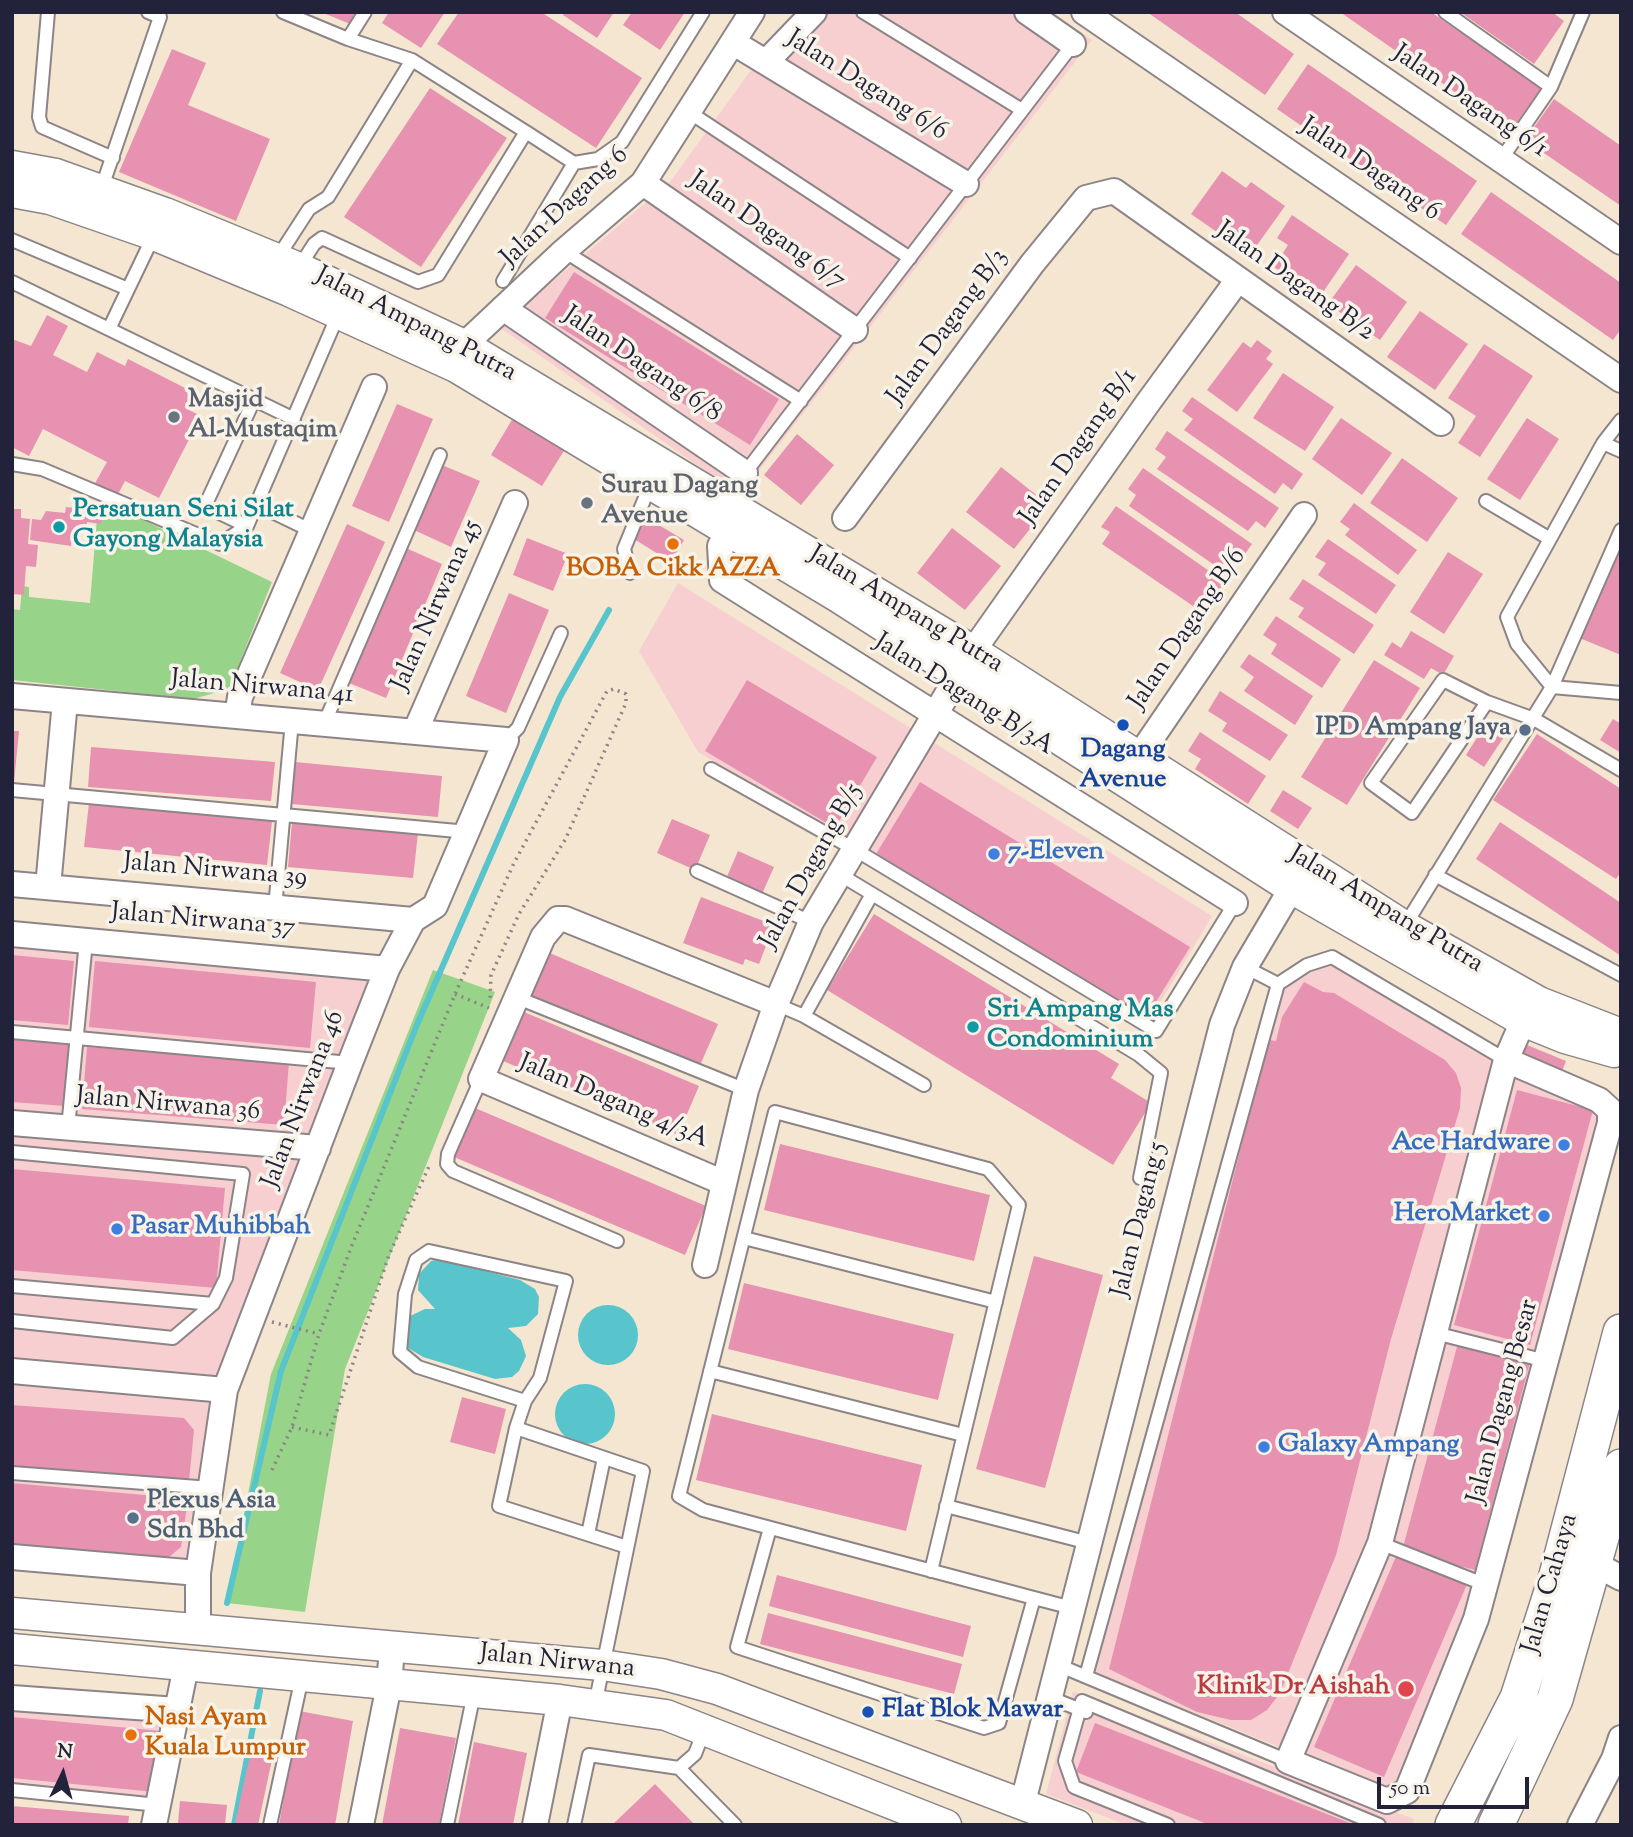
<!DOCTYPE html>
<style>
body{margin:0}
#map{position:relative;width:1633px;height:1837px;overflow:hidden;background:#f5e6d1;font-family:"Sorts Mill Goudy",serif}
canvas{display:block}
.frame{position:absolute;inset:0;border:14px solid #22223b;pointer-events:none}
.north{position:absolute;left:28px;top:1739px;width:70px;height:70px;-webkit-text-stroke:5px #f7f3e8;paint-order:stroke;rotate:5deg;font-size:19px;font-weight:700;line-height:28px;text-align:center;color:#22223b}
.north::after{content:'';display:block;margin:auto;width:24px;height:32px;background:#22223b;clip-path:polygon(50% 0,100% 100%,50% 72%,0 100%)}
.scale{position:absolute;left:1377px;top:1777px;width:152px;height:32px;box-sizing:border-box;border:4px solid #22223b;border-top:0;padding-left:9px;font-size:21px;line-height:24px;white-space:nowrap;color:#22223b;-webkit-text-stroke:5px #f7f3e8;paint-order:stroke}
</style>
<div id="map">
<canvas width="1633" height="1837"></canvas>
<div class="frame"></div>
<div class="north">N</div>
<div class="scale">50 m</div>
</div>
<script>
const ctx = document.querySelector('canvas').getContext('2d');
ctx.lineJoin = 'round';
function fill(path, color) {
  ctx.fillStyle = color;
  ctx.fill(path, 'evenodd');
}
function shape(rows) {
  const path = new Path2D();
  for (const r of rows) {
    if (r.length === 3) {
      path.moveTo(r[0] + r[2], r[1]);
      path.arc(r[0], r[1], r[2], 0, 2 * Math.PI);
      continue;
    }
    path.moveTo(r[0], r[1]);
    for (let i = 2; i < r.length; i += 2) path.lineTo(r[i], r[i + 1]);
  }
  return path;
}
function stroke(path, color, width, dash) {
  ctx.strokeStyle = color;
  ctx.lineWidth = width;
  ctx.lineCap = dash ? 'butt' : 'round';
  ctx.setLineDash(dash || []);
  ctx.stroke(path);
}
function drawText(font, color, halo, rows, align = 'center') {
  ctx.font = font + ' "Sorts Mill Goudy",serif';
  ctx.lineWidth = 7;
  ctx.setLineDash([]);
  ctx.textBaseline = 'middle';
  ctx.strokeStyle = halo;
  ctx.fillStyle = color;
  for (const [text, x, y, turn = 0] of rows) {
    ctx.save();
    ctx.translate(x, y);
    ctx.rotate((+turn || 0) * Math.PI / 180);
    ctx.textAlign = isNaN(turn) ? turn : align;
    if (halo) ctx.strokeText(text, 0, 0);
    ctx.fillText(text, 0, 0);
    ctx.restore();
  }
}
const built = shape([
 [798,12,1051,12,1092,40,740,495,499,327,670,182,780,30],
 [678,583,1212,916,1148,1023,698,752,639,651],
 [12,942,372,976,216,1380,189,1562,12,1548],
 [1332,963,1603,1115,1469,1613,1401,1786,1390,1792,1092,1671,1284,986],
 [1073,1691,1414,1819,1412,1825,1127,1825,1046,1794],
 [12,1706,165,1718,152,1799,12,1785]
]);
const green = shape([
 [108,503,272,582,229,689,193,699,12,680,12,609,20,610,22,586,29,587,29,597,90,603,97,518],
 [433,970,495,992,345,1369,305,1612,227,1603,271,1374]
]);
const water = shape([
 [439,1259,520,1280,535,1289,539,1297,538,1314,526,1326,508,1328,521,1340,526,1356,519,1371,512,1377,495,1379,423,1357,408,1348,404,1341,405,1323,410,1316,425,1309,435,1309,418,1290,419,1274,431,1261],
 [608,1335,30],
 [585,1414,30]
]);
const stream = shape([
 [227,1603,281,1371,416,1027,560,697,609,610],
 [234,1825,260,1691]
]);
const building = shape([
 [321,12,355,12,350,24],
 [389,12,445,12,421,48,382,23],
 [459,12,541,12,642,78,596,148,437,44],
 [565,12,614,12,597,38,563,15],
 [632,12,685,12,660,50,623,25],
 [1147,12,1235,12,1294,54,1265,95],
 [1340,12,1431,12,1541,88,1511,131],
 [1460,12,1552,12,1564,21,1534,64],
 [172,49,206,63,188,105,270,139,236,221,119,172],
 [1308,64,1477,181,1446,225,1277,109],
 [430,88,507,138,421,267,344,217],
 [1554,99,1621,146,1621,206,1525,140],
 [1222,171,1246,188,1251,182,1285,206,1250,255,1191,214],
 [1491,192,1621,283,1621,329,1613,340,1461,234],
 [1292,215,1349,254,1319,298,1274,267,1288,245,1277,238],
 [1356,265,1407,302,1380,340,1328,304],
 [574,272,779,399,750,445,545,318],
 [1420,311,1468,344,1435,390,1387,357],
 [47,315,68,326,53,355,87,372,97,352,125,366,128,359,193,392,185,408,201,416,159,498,125,481,117,496,94,485,107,462,43,429,29,456,12,447,12,339,31,346],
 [1257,340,1272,351,1266,359,1273,364,1237,412,1207,390,1243,342,1251,348],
 [1484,344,1533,376,1480,457,1458,443,1476,416,1448,398],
 [1283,373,1334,407,1305,451,1253,418],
 [1192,397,1303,474,1292,490,1283,483,1275,494,1184,430,1193,419,1182,411],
 [397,404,433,419,389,522,352,506],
 [513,418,565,449,542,486,491,455],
 [1341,418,1392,453,1362,495,1312,459],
 [1527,418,1559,439,1520,500,1487,479],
 [1167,431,1279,508,1265,528,1256,521,1248,531,1157,469,1166,457,1155,449],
 [797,434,834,465,801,505,764,475],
 [1402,458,1458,498,1427,542,1370,503],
 [442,465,480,481,451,547,414,530],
 [1001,467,1049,505,1014,549,966,512],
 [1143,468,1252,544,1237,565,1227,559,1220,569,1129,506,1136,495,1128,489],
 [76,503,93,505,103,510,101,524,87,522,86,531,74,530,71,546,30,540,32,519,41,520,46,511,65,513,66,507,75,508],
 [1354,503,1417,550,1398,575,1345,535,1350,529,1340,522],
 [1116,506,1225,582,1210,603,1200,596,1193,606,1102,544,1110,532,1101,527],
 [12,509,21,509,21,518,30,519,28,544,38,545,36,567,26,566,24,595,12,594],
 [647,518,684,540,671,562,634,539],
 [347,524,385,542,318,690,280,673],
 [952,528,1001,566,965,610,917,573],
 [527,538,568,554,553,591,513,575],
 [1328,539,1396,585,1376,614,1318,575,1326,563,1315,557],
 [406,548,442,564,386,698,349,683],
 [1612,550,1621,554,1621,655,1577,637],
 [1448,552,1483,574,1444,634,1410,612],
 [1303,579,1374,625,1354,654,1298,617,1304,608,1289,599],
 [509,593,549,610,506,713,466,696],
 [1276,616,1341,659,1322,688,1271,654,1277,644,1263,635],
 [1411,631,1454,656,1443,675,1431,668,1424,679,1384,655,1392,642,1401,648],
 [1249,654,1313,696,1295,725,1244,691,1254,677,1240,667],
 [1374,660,1420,688,1347,805,1301,777],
 [747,680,877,757,835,828,705,751],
 [1220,691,1288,735,1270,761,1222,731,1227,723,1208,711],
 [1613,719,1621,724,1621,753,1600,740],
 [1485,725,1504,737,1484,767,1466,755],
 [12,731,19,731,14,782,12,782],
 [1200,732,1266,776,1248,804,1195,769,1201,759,1188,751],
 [1537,734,1621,789,1621,872,1616,879,1493,800],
 [91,747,275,762,271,801,88,787],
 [295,762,442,776,438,817,292,804],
 [920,782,1190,947,1146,1018,876,854],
 [1283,790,1312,808,1298,829,1270,811],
 [89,803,272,821,267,865,84,847],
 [672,819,710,835,695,870,657,853],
 [292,822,418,833,413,878,288,867],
 [1500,822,1621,903,1621,956,1476,859],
 [738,851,774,867,762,894,726,879],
 [701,897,774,925,759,964,745,959,743,965,683,943],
 [874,914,1119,1064,1111,1078,1151,1103,1113,1165,827,990],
 [540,949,718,1024,698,1070,520,996],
 [12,955,74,961,68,1025,12,1020],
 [95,961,316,982,310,1048,89,1027],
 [1304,982,1323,992,1334,993,1445,1060,1456,1073,1461,1088,1460,1108,1391,1339,1336,1555,1280,1693,1267,1710,1251,1720,1231,1720,1197,1712,1109,1669,1256,1088,1252,1088,1267,1040,1276,1041,1282,1017],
 [517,1009,699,1086,678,1135,496,1058],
 [12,1038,71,1043,65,1106,12,1102],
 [1527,1045,1566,1061,1561,1074,1521,1059],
 [87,1047,289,1062,284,1125,82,1109],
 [1517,1090,1593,1110,1530,1345,1454,1325],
 [475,1108,706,1206,685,1255,454,1157],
 [780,1144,990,1195,974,1261,764,1210],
 [12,1169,225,1188,216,1288,12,1270],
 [1034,1256,1103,1275,1045,1488,976,1469],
 [744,1283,954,1334,938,1400,728,1349],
 [1458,1343,1530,1362,1475,1570,1402,1551],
 [462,1397,506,1409,495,1454,450,1442],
 [12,1405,184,1418,194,1430,189,1481,12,1468],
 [712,1414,922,1465,906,1531,696,1480],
 [12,1483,188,1499,181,1547,163,1562,12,1548],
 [1398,1552,1468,1582,1384,1777,1314,1747],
 [777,1575,971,1626,963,1657,769,1606],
 [768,1613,962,1664,954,1694,760,1644],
 [299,1711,353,1721,335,1825,279,1825],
 [12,1717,161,1731,155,1792,12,1778],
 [1095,1723,1355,1825,1210,1825,1076,1772],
 [400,1728,456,1738,439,1825,382,1825],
 [474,1742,527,1753,513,1825,458,1825],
 [251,1750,273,1755,258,1825,238,1825,235,1824],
 [655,1784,695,1825,612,1825],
 [180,1801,227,1805,225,1825,178,1823],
 [12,1806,129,1816,128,1825,12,1825]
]);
const path = shape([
 [455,994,489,1008],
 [272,1322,319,1334],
 [292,1427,329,1435,389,1255,430,1164],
 [272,1470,292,1427,319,1334,352,1245,455,994,514,863,607,691,614,689,626,694,626,703,565,840,519,914,491,975,490,1001]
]);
const service = shape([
 [48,12,39,117,42,127,113,158],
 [283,12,348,39,412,60,526,132],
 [863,12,1022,110],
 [1445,12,1551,87],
 [348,39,365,12],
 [689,112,910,258],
 [1500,161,1551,87,1583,12],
 [101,190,160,17,148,12],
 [12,240,128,289],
 [564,251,801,401],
 [276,260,309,209,328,197,412,60],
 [298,269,314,244,322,238,418,282,438,275,526,132,574,163,598,159,622,142,703,12],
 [503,281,574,163],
 [12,282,294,419],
 [109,329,154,235],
 [254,400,205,506,247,526,338,315],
 [1603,443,1621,451],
 [12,464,42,469,220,544,247,526],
 [745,473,1073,44],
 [1486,501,1550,539],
 [256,504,312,531],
 [1621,530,1552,687,1621,693],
 [630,573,624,549,651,483],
 [1487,702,1412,813,1371,783,1443,680,1487,702,1534,719,1621,770],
 [324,724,440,455],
 [506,740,518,728,561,633],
 [711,769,854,849,1156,1031,1235,903],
 [12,790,468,832],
 [697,871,811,922],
 [839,874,1139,1055,1161,1073,1140,1178],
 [1435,875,1621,975],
 [872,894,804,1016,924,1085],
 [275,908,292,721],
 [1404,927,1552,687,1517,644,1507,617,1603,443,1621,420],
 [1245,967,1278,984],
 [518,998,746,1090],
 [776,1004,804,1016],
 [12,1032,350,1063],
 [481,1079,448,1154,447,1164,453,1171,617,1241],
 [68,1128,86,941],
 [12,1152,243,1174,226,1278,213,1304,173,1338,12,1321],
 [744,1238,996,1302],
 [12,1286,213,1304],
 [1435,1333,1546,1361],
 [710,1371,963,1435],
 [525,1401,418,1367,400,1352,405,1294,416,1260,429,1251,566,1281,540,1378,525,1401,516,1428,643,1471,595,1705],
 [516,1428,499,1506,627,1547],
 [12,1473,211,1488],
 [946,1506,1089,1543],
 [770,1528,737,1647,984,1728,999,1723,1034,1598],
 [588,1534,604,1458],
 [1380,1543,1486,1585],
 [931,1571,1019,1205,988,1169,775,1112,679,1496,703,1510,1034,1598,1072,1608],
 [1058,1665,1288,1761],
 [1086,1676,1278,984,1307,965,1332,957,1506,1060],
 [1051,1698,1086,1712],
 [679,1768,695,1754,705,1728],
 [12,1790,158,1805],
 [270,1825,302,1677],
 [447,1825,474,1693],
 [574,1825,589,1755,679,1768,735,1825],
 [1168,1825,1074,1787,1065,1761,1082,1701,1379,1825]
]);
const minor = shape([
 [1027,12,1073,44],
 [1084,12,1621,380],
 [1285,12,1621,242],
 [734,43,966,184],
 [767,61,814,12],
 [643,183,855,330],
 [503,308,745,473],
 [459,360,464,345,564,251,643,183,752,12],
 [739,515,720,546,722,580,1235,903],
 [845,518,1032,264,1086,198,1114,191,1441,423],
 [12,696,506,740,435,906,413,920],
 [237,716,240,697,374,387],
 [415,732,515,503],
 [1129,771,1304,515],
 [12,884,413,920],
 [48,887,65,701],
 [12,934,387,969],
 [1506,1060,1599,1100,1610,1110,1610,1123,1476,1619,1407,1791,1387,1801,1288,1761,1380,1543,1506,1060,1523,1021],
 [12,1123,318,1148],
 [722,1182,481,1079,543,937,558,919,565,919,776,1004],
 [705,1265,746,1090,776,1004,811,922,973,651,1147,404,1237,281],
 [12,1371,225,1390],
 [12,1557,198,1573],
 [1595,1564,1621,1578],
 [198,1631,198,1573,225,1390,350,1063,387,969,413,920],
 [12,1698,177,1710],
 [1023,1802,1222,1025,1245,967,1300,874],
 [154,1825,186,1666],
 [361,1825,389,1685,392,1648],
 [535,1825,560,1700],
 [1580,1825,1614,1759,1621,1738]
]);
const tertiary = shape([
 [12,166,56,174,165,213,299,268,464,345,973,651,1404,926,1539,1002,1621,1034],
 [12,192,50,199,154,235,289,291,456,367,838,597,1291,888,1523,1021,1565,1038,1614,1052],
 [12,1613,602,1665,661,1674,717,1689,1077,1825],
 [12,1649,560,1700,666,1715,946,1825]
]);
const secondary = shape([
 [1453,1825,1518,1698,1556,1579,1621,1332],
 [1496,1825,1555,1699,1621,1467]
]);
const markers = [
 [174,417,7,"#6b7280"],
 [587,503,7,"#6b7280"],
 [59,527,7,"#0f9aa8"],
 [673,544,7,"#e8710a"],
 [1123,725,7,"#1a4fb4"],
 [1525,730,7,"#5c6f8a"],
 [994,854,7,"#3f7fe0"],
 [973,1027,7,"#0f9aa8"],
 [1564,1145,7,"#3f7fe0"],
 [1544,1216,7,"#3f7fe0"],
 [117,1229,7,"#3f7fe0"],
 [1264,1447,7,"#3f7fe0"],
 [133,1518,7,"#5c6f8a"],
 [1406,1689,9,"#e0444e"],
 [868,1712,7,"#1a4fb4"],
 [131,1735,7,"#e8710a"]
];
const streetNames = [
 ["Jalan Dagang 6/6",866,87,32],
 ["Jalan Dagang 6/1",1469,103,34],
 ["Jalan Dagang 6",1369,171,34],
 ["Jalan Dagang 6",566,208,-43],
 ["Jalan Dagang 6/7",766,232,35],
 ["Jalan Dagang B/2",1294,283,35],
 ["Jalan Ampang Putra",415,326,27],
 ["Jalan Dagang B/3",949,328,-54],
 ["Jalan Dagang 6/8",641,366,34],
 ["Jalan Dagang B/1",1080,448,-55],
 ["Jalan Nirwana 45",438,606,-66],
 ["Jalan Ampang Putra",905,611,31],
 ["Jalan Dagang B/6",1189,630,-56],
 ["Jalan Nirwana 41",262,689,5],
 ["Jalan Dagang B/3A",963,696,32],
 ["Jalan Dagang B/5",813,867,-61],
 ["Jalan Nirwana 39",215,872,5],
 ["Jalan Ampang Putra",1385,911,31],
 ["Jalan Nirwana 37",203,922,5],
 ["Jalan Nirwana 46",305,1100,-69],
 ["Jalan Dagang 4/3A",613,1103,23],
 ["Jalan Nirwana 36",168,1106,5],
 ["Jalan Dagang 5",1141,1220,-76],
 ["Jalan Dagang Besar",1505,1402,-75],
 ["Jalan Cahaya",1552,1584,-74],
 ["Jalan Nirwana",557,1663,6]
];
const worshipNames = [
 ["Masjid",188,402],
 ["Al-Mustaqim",188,432],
 ["Surau Dagang",601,488],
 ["Avenue",601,518]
];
const cultureNames = [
 ["Persatuan Seni Silat",73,512],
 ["Gayong Malaysia",73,542],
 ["Sri Ampang Mas",987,1012],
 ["Condominium",987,1042]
];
const foodNames = [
 ["BOBA Cikk AZZA",673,571],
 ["Nasi Ayam",145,1720,"left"],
 ["Kuala Lumpur",145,1750,"left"]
];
const serviceNames = [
 ["IPD Ampang Jaya",1511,730],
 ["Plexus Asia",147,1503,"left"],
 ["Sdn Bhd",147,1533,"left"]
];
const transitNames = [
 ["Dagang",1123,752],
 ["Avenue",1123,782],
 ["Flat Blok Mawar",882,1712,"left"]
];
const shopNames = [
 ["7-Eleven",1008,854],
 ["Ace Hardware",1550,1145,"right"],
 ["HeroMarket",1530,1216,"right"],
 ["Pasar Muhibbah",131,1229],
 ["Galaxy Ampang",1278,1447]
];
const healthNames = [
 ["Klinik Dr Aishah",1390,1689]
];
fill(built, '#f7cfd0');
fill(green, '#97d489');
fill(water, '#58c5cd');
stroke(stream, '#58c5cd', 6);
fill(building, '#e692b0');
stroke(service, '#8c8486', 16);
stroke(minor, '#8c8486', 28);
stroke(tertiary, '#8c8486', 33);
stroke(secondary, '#8c8486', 38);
stroke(path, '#8c8486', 3.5, [2, 5]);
stroke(service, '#fff', 12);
stroke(minor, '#fff', 24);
stroke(tertiary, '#fff', 30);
stroke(secondary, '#fff', 35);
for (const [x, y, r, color] of markers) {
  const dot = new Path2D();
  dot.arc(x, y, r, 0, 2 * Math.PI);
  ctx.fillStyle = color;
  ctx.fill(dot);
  stroke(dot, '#f7f3e8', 2.5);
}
drawText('26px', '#22223b', '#f7f3e8', streetNames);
drawText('bold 26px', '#5b616d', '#f7f3e8', worshipNames, 'left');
drawText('bold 26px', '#0d838f', '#f7f3e8', cultureNames, 'left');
drawText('bold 26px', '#c56008', '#f7f3e8', foodNames);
drawText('bold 26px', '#4e5e75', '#f7f3e8', serviceNames, 'right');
drawText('bold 26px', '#164399', '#f7f3e8', transitNames);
drawText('bold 26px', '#366cbe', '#f7f3e8', shopNames, 'left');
drawText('bold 26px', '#be3a42', '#f7f3e8', healthNames, 'right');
</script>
